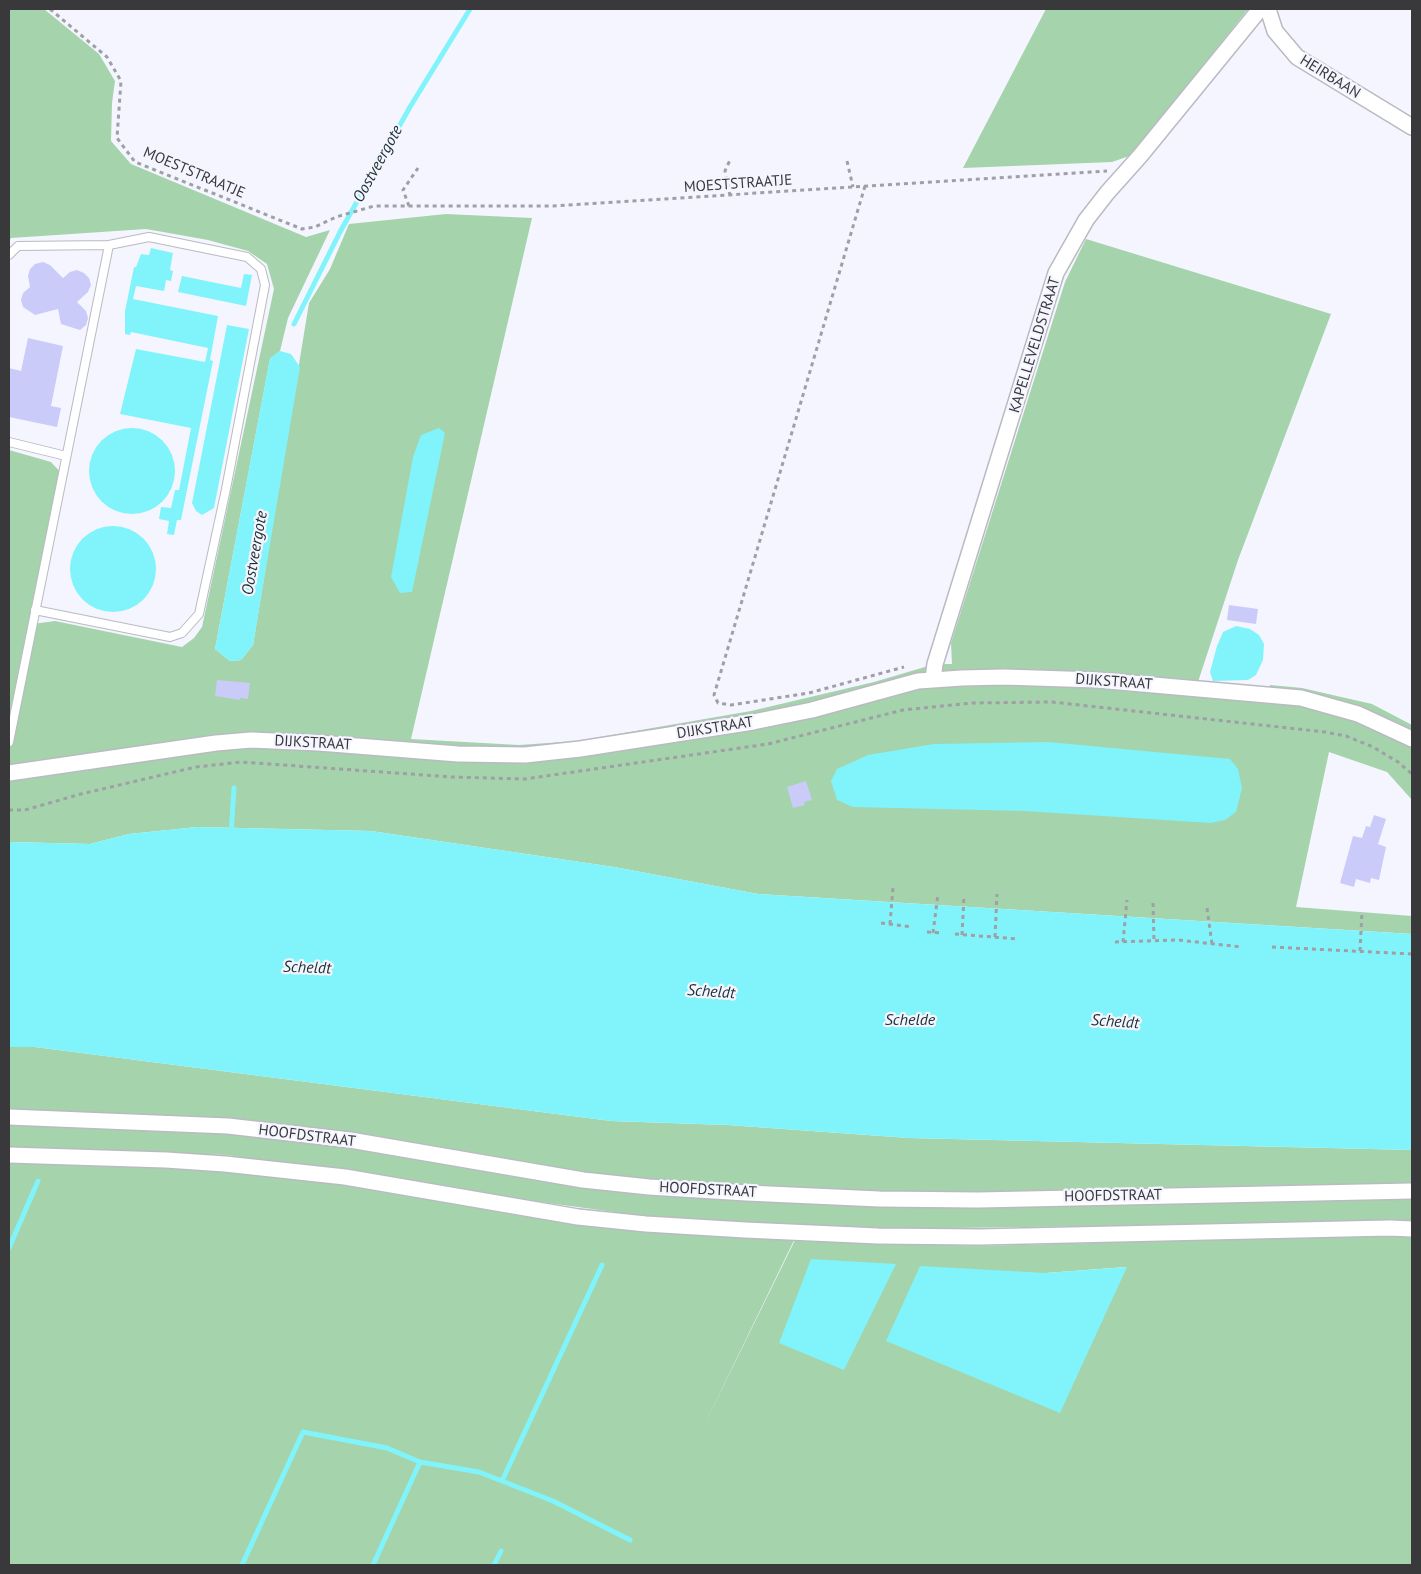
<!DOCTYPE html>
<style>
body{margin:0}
#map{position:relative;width:1421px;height:1574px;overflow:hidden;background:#f5f5ff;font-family:"PT Sans",sans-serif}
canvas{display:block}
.frame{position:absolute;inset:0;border:10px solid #39393c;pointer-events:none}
</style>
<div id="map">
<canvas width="1421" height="1574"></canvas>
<div class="frame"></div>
</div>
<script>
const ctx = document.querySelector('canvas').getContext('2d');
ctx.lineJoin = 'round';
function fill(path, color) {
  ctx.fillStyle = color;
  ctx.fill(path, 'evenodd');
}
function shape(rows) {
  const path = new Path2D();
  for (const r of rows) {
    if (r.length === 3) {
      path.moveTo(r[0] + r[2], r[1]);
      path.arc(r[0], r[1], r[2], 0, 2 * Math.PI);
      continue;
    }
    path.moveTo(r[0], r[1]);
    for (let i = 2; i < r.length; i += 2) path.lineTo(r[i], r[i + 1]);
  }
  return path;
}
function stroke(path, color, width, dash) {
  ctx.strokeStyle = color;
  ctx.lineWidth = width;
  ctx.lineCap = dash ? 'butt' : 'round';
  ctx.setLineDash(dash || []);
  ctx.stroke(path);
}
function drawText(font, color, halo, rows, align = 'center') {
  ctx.font = font + ' "PT Sans",sans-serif';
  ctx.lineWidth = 4.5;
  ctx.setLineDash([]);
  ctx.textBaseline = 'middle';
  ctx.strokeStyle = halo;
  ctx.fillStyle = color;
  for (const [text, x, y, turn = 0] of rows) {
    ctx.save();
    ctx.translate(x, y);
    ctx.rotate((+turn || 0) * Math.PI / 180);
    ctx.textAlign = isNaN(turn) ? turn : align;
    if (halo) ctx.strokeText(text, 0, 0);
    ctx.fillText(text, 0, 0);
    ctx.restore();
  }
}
const green = shape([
 [9,9,44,9,99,54,115,81,112,103,111,141,131,164,306,237,330,230,288,318,280,351,270,359,215,649,230,661,241,660,253,645,309,303,330,269,349,224,446,214,532,218,411,739,519,745,577,741,751,711,874,682,935,664,952,664,951,643,1065,282,1086,239,1331,314,1238,560,1196,688,1267,694,1270,685,1302,688,1372,704,1412,725,1412,800,1387,772,1329,752,1296,907,1412,916,1412,934,758,894,614,867,371,831,197,827,129,834,90,844,9,842,9,450,51,462,63,475,33,624,55,621,182,647,194,638,202,627,274,289,267,264,248,251,208,240,146,229,11,238,9,241],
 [1046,9,1248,9,1132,155,1112,162,963,168],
 [9,1047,35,1047,611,1121,728,1125,909,1138,1412,1150,1412,1222,877,1229,801,1226,645,1216,525,1200,227,1155,9,1147],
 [9,1155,166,1160,523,1206,798,1232,698,1438,796,1238,976,1246,1412,1235,1412,1565,9,1565],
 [1126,1267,886,1341,1046,1273]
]);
const water = shape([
 [151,248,173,253,170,270,173,271,171,281,166,280,164,291,136,286,133,299,218,316,210,360,213,361,181,520,177,520,174,535,167,534,169,521,159,519,161,507,171,508,175,490,179,490,191,428,120,414,136,349,205,362,208,348,131,332,130,335,125,334,125,311,134,267,136,267,141,254,149,255],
 [244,274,252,275,246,306,178,292,182,276,241,288],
 [227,325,249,329,214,508,202,515,196,511,192,503],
 [280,351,291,354,300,367,253,645,241,660,230,661,215,649,270,358],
 [132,471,43],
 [439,428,445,433,412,592,400,593,391,577,413,457,421,435],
 [113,569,43],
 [1236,626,1250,629,1259,635,1264,644,1263,660,1256,675,1248,680,1213,681,1210,672,1217,646,1223,632],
 [1048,742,1230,759,1238,769,1242,788,1236,812,1225,820,1211,823,1025,811,853,807,837,800,831,781,837,769,868,755,934,744],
 [197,827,371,831,614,867,758,894,1412,934,1412,1150,909,1138,728,1125,611,1121,35,1047,9,1047,9,842,90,844,129,834],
 [811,1259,896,1264,844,1370,779,1343],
 [920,1266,1046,1273,1127,1267,1060,1413,886,1341]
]);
const stream = shape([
 [294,324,340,232,410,107,470,9],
 [231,835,234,788],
 [9,1248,38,1181],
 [420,1462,479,1472,553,1501,630,1540],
 [502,1481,602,1265],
 [242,1565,303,1432,387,1448,420,1462,373,1565],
 [494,1565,501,1551]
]);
const building = shape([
 [43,262,50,265,63,278,70,272,77,270,84,273,89,278,91,285,88,292,77,302,86,311,88,318,86,325,80,330,61,324,58,309,35,315,23,307,21,300,23,293,30,287,28,276,30,269,35,264],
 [28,338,63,346,51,406,61,408,57,427,9,417,9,368,21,371],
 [1229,605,1258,609,1256,624,1227,620],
 [217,680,250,683,248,699,240,698,240,700,215,696],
 [806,781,812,800,804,802,805,805,793,808,787,787],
 [1374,815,1386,819,1378,844,1386,847,1379,880,1371,878,1370,883,1356,879,1354,887,1340,883,1353,836,1362,838,1366,826,1370,827]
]);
const path = shape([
 [50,9,107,57,121,81,117,138,135,162,302,229,315,227,336,217,374,206,552,206,1107,171],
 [847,161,853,187],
 [865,186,714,695,718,703,731,705,809,693,904,667],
 [730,196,725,171,730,160],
 [409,206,403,190,418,168],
 [9,810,25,810,81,794,196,767,241,762,452,777,525,779,768,744,903,710,972,703,1052,702,1325,732,1346,736,1373,747,1398,762,1412,774],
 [1153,903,1154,941],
 [1207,908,1212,944],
 [881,923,912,927],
 [890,924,893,887],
 [927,932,942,933],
 [933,933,938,894],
 [955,934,1018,939],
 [962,935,964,896],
 [995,937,997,894],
 [1115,942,1178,940,1242,947],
 [1123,942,1127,900],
 [1272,947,1412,954],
 [1360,951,1362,912]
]);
const service = shape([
 [9,255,18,246,109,245,9,742],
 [9,442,66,456],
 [35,610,170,637,182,633,199,614,226,489,265,285,261,269,247,257,149,237,109,245]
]);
const minor = shape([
 [1268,9,1275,31,1297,57,1412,127],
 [933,679,935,664,1056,273,1086,220,1107,193,1140,156,1260,9],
 [9,773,216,743,251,740,319,743,458,754,525,755,580,749,753,722,812,710,918,681,962,678,1004,677,1097,680,1301,698,1358,714,1412,739],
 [9,1117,228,1126,350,1140,583,1180,649,1187,747,1193,879,1199,978,1200,1412,1191],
 [9,1155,166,1160,225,1164,345,1177,578,1217,646,1224,745,1230,878,1236,979,1237,1390,1228,1412,1229]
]);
const streetNames = [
 ["HEIRBAAN",1330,77,32],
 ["MOESTSTRAATJE",194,173,23],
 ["MOESTSTRAATJE",738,184,-4],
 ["KAPELLEVELDSTRAAT",1035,345,-73],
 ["DIJKSTRAAT",1114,682,4],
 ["DIJKSTRAAT",715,728,-9],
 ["DIJKSTRAAT",313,743,3],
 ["HOOFDSTRAAT",307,1136,7],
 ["HOOFDSTRAAT",708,1190,3],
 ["HOOFDSTRAAT",1113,1196,-1]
];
const waterNames = [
 ["Oostveergote",378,164,-61],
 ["Oostveergote",255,553,-80],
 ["Scheldt",307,968,2],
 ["Scheldt",711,992,4],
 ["Schelde",910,1020],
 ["Scheldt",1115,1022,4]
];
fill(green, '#a5d3ab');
fill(water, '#80f4fa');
stroke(stream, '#80f4fa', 5);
fill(building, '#cbcbf9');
stroke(service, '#babac3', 10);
stroke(minor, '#babac3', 18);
stroke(path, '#9f9fa6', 3, [4, 4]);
stroke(service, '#fff', 8);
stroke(minor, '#fff', 15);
drawText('15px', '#39393c', '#f5f5ff', streetNames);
drawText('italic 16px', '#1b3031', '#f5f5ff', waterNames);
</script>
